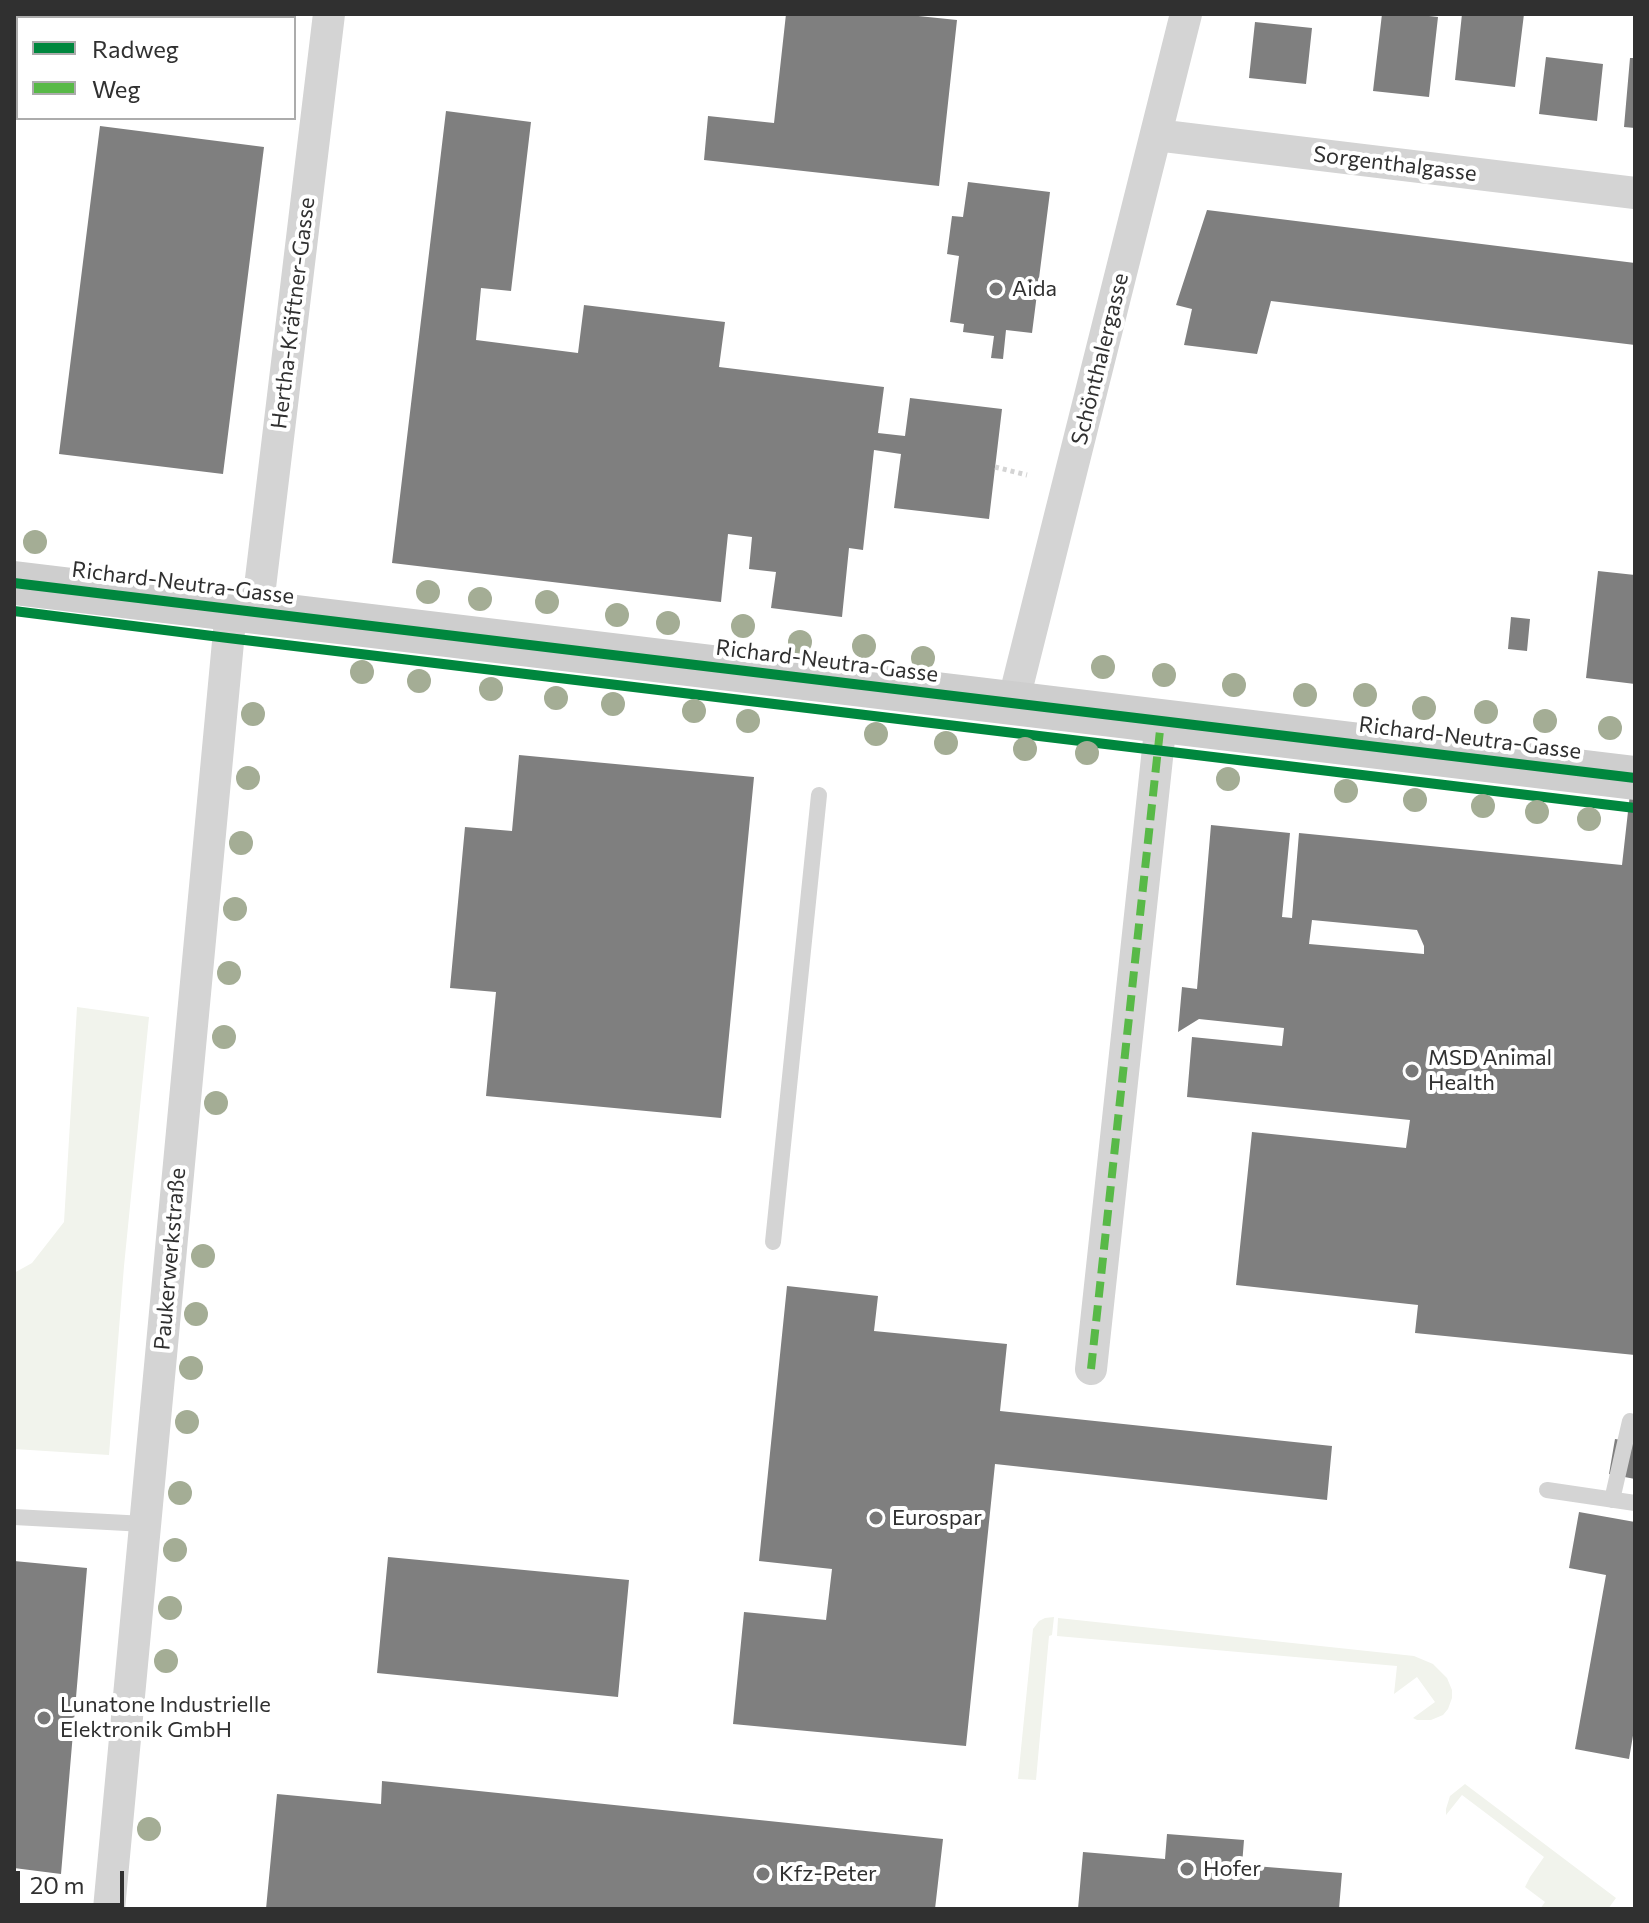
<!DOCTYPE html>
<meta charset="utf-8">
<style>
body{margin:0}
#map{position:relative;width:1649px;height:1923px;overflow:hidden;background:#fff;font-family:Commissioner,sans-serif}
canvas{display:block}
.frame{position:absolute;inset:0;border:16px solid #303030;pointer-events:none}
.legend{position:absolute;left:16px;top:16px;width:280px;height:104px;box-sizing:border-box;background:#fff;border:2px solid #acacac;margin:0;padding:10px 14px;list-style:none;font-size:24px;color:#303030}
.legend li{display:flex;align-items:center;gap:16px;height:40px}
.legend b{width:40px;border:2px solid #acacac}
.scale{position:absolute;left:16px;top:1871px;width:108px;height:36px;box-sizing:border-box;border:4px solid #303030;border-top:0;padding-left:10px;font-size:24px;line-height:28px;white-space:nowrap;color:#303030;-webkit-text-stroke:6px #fff;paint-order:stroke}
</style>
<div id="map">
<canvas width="1649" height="1923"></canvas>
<div class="frame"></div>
<ul class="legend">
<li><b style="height:10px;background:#00873e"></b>Radweg</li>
<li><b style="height:10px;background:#58b947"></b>Weg</li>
</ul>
<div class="scale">20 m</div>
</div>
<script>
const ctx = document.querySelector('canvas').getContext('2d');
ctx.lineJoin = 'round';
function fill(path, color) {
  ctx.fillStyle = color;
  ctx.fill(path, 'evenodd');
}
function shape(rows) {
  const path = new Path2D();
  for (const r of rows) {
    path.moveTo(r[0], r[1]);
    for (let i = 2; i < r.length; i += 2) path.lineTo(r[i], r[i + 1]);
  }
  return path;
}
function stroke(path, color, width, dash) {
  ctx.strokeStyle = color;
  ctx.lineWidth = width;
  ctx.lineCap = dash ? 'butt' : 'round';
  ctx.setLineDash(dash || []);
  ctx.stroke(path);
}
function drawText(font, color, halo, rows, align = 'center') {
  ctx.font = font + ' Commissioner,sans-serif';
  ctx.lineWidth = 8;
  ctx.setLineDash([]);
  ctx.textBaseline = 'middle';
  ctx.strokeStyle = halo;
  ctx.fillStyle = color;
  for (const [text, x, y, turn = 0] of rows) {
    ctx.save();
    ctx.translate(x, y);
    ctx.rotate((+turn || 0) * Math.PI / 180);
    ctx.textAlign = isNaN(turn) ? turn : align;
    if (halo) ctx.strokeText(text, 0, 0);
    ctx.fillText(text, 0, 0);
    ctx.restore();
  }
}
const green = shape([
 [77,1007,149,1017,124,1266,109,1455,14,1449,14,1273,32,1263,64,1222],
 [1054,1617,1052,1635,1049,1636,1036,1780,1018,1779,1033,1629,1039,1621,1045,1618],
 [1058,1618,1414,1656,1433,1664,1447,1678,1452,1690,1452,1698,1448,1709,1443,1715,1431,1720,1417,1720,1413,1718,1435,1702,1417,1677,1394,1694,1397,1666,1057,1636],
 [1465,1784,1616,1898,1608,1909,1540,1909,1545,1902,1525,1887,1530,1877,1544,1857,1462,1795,1446,1815,1446,1809,1450,1796]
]);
const building = shape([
 [786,14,899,14,957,20,939,186,704,160,708,116,774,123],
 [1382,14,1411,14,1438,17,1429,97,1373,91],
 [1462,14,1524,14,1515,87,1455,80],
 [1255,22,1312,28,1306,84,1249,78],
 [1546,57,1603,64,1597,121,1539,114],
 [1630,58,1635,58,1635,128,1624,127],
 [446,111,531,122,511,291,481,288,476,340,578,353,584,305,725,322,719,367,884,387,878,433,905,436,910,398,1002,409,989,519,894,508,901,454,874,450,863,550,849,548,842,617,771,608,776,572,749,569,752,537,728,534,721,602,392,563],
 [100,126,264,147,223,474,59,454],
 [968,182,1050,192,1032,333,1006,330,1003,359,991,358,994,336,963,332,964,324,950,322,959,256,947,254,952,216,963,217],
 [1207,210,1635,263,1635,345,1271,301,1257,354,1184,345,1192,309,1176,305],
 [1598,571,1635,575,1635,684,1586,678],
 [1511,617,1530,619,1527,651,1508,649],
 [519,755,754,777,721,1118,486,1096,496,992,450,988,465,827,512,831],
 [1633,767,1635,767,1635,1355,1415,1333,1418,1305,1236,1285,1252,1132,1406,1148,1410,1120,1187,1097,1192,1037,1282,1046,1284,1028,1199,1019,1178,1032,1182,987,1197,989,1211,825,1290,833,1282,917,1292,918,1299,833,1622,865],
 [1312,920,1417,930,1424,946,1424,954,1309,944],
 [787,1286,878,1296,874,1331,1007,1344,1000,1411,1332,1446,1327,1500,995,1464,966,1746,733,1724,744,1612,826,1620,832,1569,759,1561],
 [1615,1439,1635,1442,1635,1479,1609,1474],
 [1579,1512,1635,1522,1635,1724,1629,1759,1575,1749,1606,1575,1569,1568],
 [388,1557,629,1580,618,1697,377,1673],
 [14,1561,87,1568,61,1874,14,1868],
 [382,1781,943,1839,935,1909,266,1909,277,1794,381,1804],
 [1167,1834,1244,1840,1242,1865,1342,1873,1339,1909,1078,1909,1083,1852,1165,1859]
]);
const path = shape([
 [995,467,1027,475]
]);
const lane = shape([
 [773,1242,819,795],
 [1547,1490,1635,1503],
 [1612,1500,1630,1421],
 [14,1517,145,1524]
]);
const street = shape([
 [1156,135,1635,193],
 [257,612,329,14],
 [1013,703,1186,14],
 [1091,1369,1161,721],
 [109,1909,231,610]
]);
const secondary = shape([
 [14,583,1635,778]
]);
const quiet = shape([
 [1091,1369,1161,721]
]);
const cycleway = shape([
 [14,583,1635,778],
 [14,611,228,638,1635,808]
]);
const trees = [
 [35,542],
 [428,592],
 [480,599],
 [547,602],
 [617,615],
 [668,623],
 [743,626],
 [800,642],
 [864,646],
 [923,658],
 [1103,667],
 [362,672],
 [1164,675],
 [419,681],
 [1234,685],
 [491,689],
 [1305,695],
 [1365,695],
 [556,698],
 [613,704],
 [1424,708],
 [694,711],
 [1486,712],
 [253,714],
 [748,721],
 [1545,721],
 [1610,728],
 [876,734],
 [946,743],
 [1025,749],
 [1087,753],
 [248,778],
 [1228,779],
 [1346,791],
 [1415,800],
 [1483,806],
 [1537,812],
 [1589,819],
 [241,843],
 [235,909],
 [229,973],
 [224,1037],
 [216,1103],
 [203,1256],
 [196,1314],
 [191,1368],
 [187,1422],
 [180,1493],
 [175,1550],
 [170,1608],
 [166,1661],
 [149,1829]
];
const markers = [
 [996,289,8,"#787878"],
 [1412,1071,8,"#787878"],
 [876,1518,8,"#787878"],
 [44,1718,8,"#787878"],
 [1187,1869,8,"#787878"],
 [763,1874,8,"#787878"]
];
const streetNames = [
 ["Sorgenthalgasse",1395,164,7],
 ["Hertha-Kräftner-Gasse",293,313,-83],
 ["Schönthalergasse",1100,359,-76],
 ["Richard-Neutra-Gasse",183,583,7],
 ["Richard-Neutra-Gasse",827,661,7],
 ["Richard-Neutra-Gasse",1470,738,7],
 ["Paukerwerkstraße",170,1259,-85]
];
const poiNames = [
 ["Aida",1012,289],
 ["MSD Animal",1428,1058],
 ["Health",1428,1083],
 ["Eurospar",892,1518],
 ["Lunatone Industrielle",60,1705],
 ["Elektronik GmbH",60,1730],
 ["Hofer",1203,1869],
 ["Kfz-Peter",779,1874]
];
fill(green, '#f1f3ec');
fill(building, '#7f7f7f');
stroke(path, '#d4d4d4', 5, [4, 4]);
stroke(lane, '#d4d4d4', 16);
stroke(street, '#d4d4d4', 32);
stroke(secondary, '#cecece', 44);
stroke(quiet, '#58b947', 8, [16, 8]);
stroke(cycleway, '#00873e', 10);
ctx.fillStyle = '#a4ad95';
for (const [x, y] of trees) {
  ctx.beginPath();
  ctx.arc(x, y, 12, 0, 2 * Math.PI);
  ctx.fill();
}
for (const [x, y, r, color] of markers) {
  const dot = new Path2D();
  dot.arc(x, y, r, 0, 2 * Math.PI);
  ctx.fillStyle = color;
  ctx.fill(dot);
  stroke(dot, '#fff', 3);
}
drawText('22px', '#303030', '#fff', streetNames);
drawText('22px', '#303030', '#fff', poiNames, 'left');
</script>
